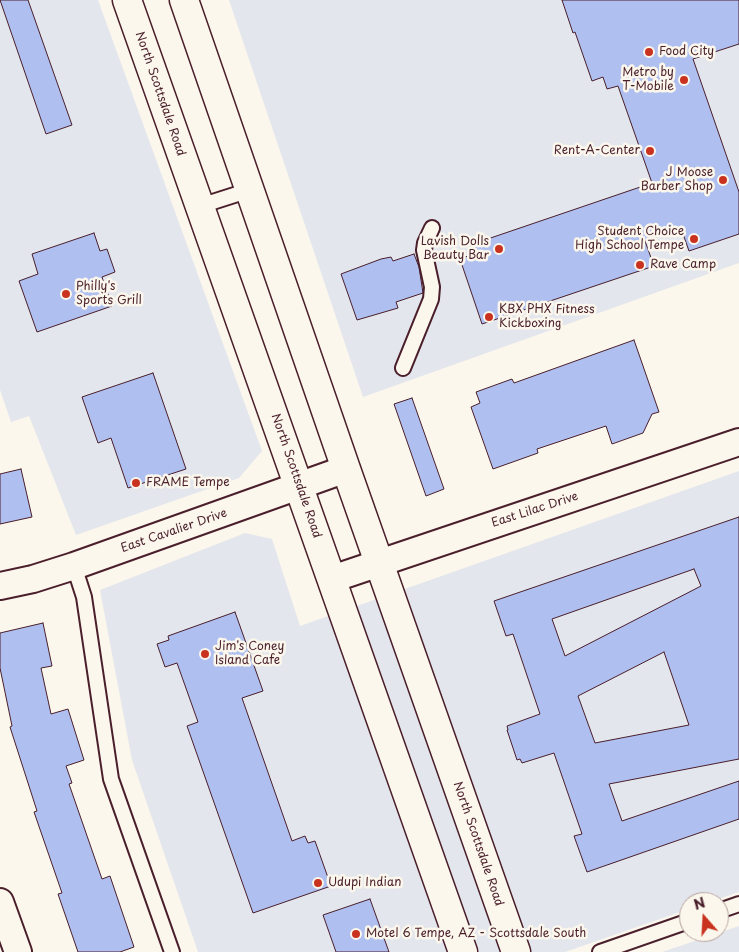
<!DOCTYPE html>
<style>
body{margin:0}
#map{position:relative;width:739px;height:952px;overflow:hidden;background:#fbf7ec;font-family:"Playpen Sans",sans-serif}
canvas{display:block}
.north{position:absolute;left:679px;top:892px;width:50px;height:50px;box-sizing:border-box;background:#fbf7ec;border:1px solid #b4a19f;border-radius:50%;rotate:341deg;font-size:14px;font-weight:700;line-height:20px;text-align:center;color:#4a1f2b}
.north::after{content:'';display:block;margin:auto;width:18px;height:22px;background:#c8321e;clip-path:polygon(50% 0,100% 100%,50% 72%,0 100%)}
</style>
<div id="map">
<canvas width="739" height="952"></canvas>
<div class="north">N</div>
</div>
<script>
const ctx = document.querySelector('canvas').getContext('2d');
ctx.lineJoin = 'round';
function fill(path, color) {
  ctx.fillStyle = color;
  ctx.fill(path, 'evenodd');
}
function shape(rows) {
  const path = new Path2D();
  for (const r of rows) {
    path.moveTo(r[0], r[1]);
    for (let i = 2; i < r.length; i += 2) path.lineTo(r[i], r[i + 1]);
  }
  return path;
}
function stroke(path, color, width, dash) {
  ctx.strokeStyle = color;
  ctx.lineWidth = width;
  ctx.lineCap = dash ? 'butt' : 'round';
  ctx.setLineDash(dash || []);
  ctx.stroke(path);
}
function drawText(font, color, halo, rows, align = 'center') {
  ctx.font = font + ' "Playpen Sans",sans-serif';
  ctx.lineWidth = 5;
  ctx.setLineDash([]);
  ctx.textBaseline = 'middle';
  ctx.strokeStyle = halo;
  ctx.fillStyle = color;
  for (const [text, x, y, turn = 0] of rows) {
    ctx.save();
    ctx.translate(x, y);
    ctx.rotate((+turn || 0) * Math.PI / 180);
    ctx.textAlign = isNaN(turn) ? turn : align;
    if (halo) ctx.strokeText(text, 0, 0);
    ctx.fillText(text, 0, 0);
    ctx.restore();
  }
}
const built = shape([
 [0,0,98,0,262,451,239,478,76,535,29,416,11,422,0,390],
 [229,0,739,0,739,263,363,397],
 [739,471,739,892,710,902,689,902,689,909,565,952,198,952,132,760,100,590,245,533,272,539,300,626],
 [739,926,739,952,662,952]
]);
const building = shape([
 [0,0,28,0,72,125,46,134,0,0],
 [562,0,739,0,739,44,693,59,739,192,739,234,689,251,681,228,645,241,654,266,482,324,460,259,473,254,470,245,652,183,618,86,607,89,603,77,592,81,575,32,573,33,562,0],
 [94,233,100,251,107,249,115,272,102,277,112,306,37,332,19,281,38,274,32,254,94,233],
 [414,254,419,267,423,293,396,302,398,308,357,320,341,274,381,259,391,257,393,261,414,254],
 [634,340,659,412,652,414,643,433,612,444,606,426,537,449,538,453,493,469,471,407,480,403,476,392,512,379,514,383,634,340],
 [153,373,186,469,128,488,111,438,98,443,82,397,153,373],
 [412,398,444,489,426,496,394,404,412,398],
 [21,469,32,517,0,524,0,474,21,469],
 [739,517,739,759,609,784,622,821,739,781,739,819,587,872,574,836,582,834,554,753,522,763,520,759,517,760,507,730,508,730,507,726,540,714,513,634,506,636,494,601,739,517],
 [694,569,701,586,565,656,552,619,694,569],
 [664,652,689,725,595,743,578,696,664,652],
 [235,612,263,691,242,698,292,841,305,836,308,843,315,841,331,886,253,913,187,726,198,722,177,663,165,667,157,644,169,640,168,636,235,612],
 [43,623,52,666,41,668,51,714,68,709,84,760,66,766,72,783,69,784,102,879,110,876,134,947,120,952,78,952,58,894,62,893,34,812,37,811,10,727,12,726,0,668,0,633,43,623],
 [370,899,389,952,336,952,323,915,370,899]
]);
const lane = shape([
 [200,206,250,190],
 [403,368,431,299,432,287,424,250,425,243,432,228],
 [74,566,84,597,111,779,172,952],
 [719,911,739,904],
 [600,952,689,921]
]);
const street = shape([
 [332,579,739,442],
 [0,586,33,579,74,566,346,469],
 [0,902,18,952]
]);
const primary = shape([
 [127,0,463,952],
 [184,0,346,469,516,952]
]);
const markers = [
 [649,52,5,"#c8321e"],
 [684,80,5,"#c8321e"],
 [650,151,5,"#c8321e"],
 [723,180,5,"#c8321e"],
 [694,239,5,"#c8321e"],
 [499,249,5,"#c8321e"],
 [640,265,5,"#c8321e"],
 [66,294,5,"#c8321e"],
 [489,317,5,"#c8321e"],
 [136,483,5,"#c8321e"],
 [205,654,5,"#c8321e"],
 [318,883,5,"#c8321e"],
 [356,934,5,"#c8321e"]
];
const poiNames = [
 ["Food City",659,52],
 ["Metro by",674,73,"right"],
 ["T-Mobile",674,87,"right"],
 ["Rent-A-Center",640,151,"right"],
 ["J Moose",713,173,"right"],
 ["Barber Shop",713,187,"right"],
 ["Student Choice",684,232,"right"],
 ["High School Tempe",684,246,"right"],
 ["Lavish Dolls",489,242,"right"],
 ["Beauty Bar",489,256,"right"],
 ["Rave Camp",650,265],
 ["Philly's",76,287],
 ["Sports Grill",76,301],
 ["KBX PHX Fitness",499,310],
 ["Kickboxing",499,324],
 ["FRAME Tempe",146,483],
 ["Jim's Coney",215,647],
 ["Island Cafe",215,661],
 ["Udupi Indian",328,883],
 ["Motel 6 Tempe, AZ - Scottsdale South",366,934]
];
const streetNames = [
 ["North Scottsdale Road",160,94,71],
 ["North Scottsdale Road",296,476,71],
 ["East Lilac Drive",535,510,-18],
 ["East Cavalier Drive",174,531,-19],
 ["North Scottsdale Road",478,844,71]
];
fill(built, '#e4e6ed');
fill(building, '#afbfef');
stroke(building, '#4a1f2b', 1);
stroke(lane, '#4a1f2b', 18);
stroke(street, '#4a1f2b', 30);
stroke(primary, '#4a1f2b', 31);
stroke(lane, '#fbf7ec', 14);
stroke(street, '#fbf7ec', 26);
stroke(primary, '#fbf7ec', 28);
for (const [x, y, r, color] of markers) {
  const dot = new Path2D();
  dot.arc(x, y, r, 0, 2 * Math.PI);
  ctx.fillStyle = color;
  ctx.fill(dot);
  stroke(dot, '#fbf7ec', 2);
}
drawText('12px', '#4a1f2b', '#fbf7ec', poiNames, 'left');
drawText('12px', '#4a1f2b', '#fbf7ec', streetNames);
</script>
